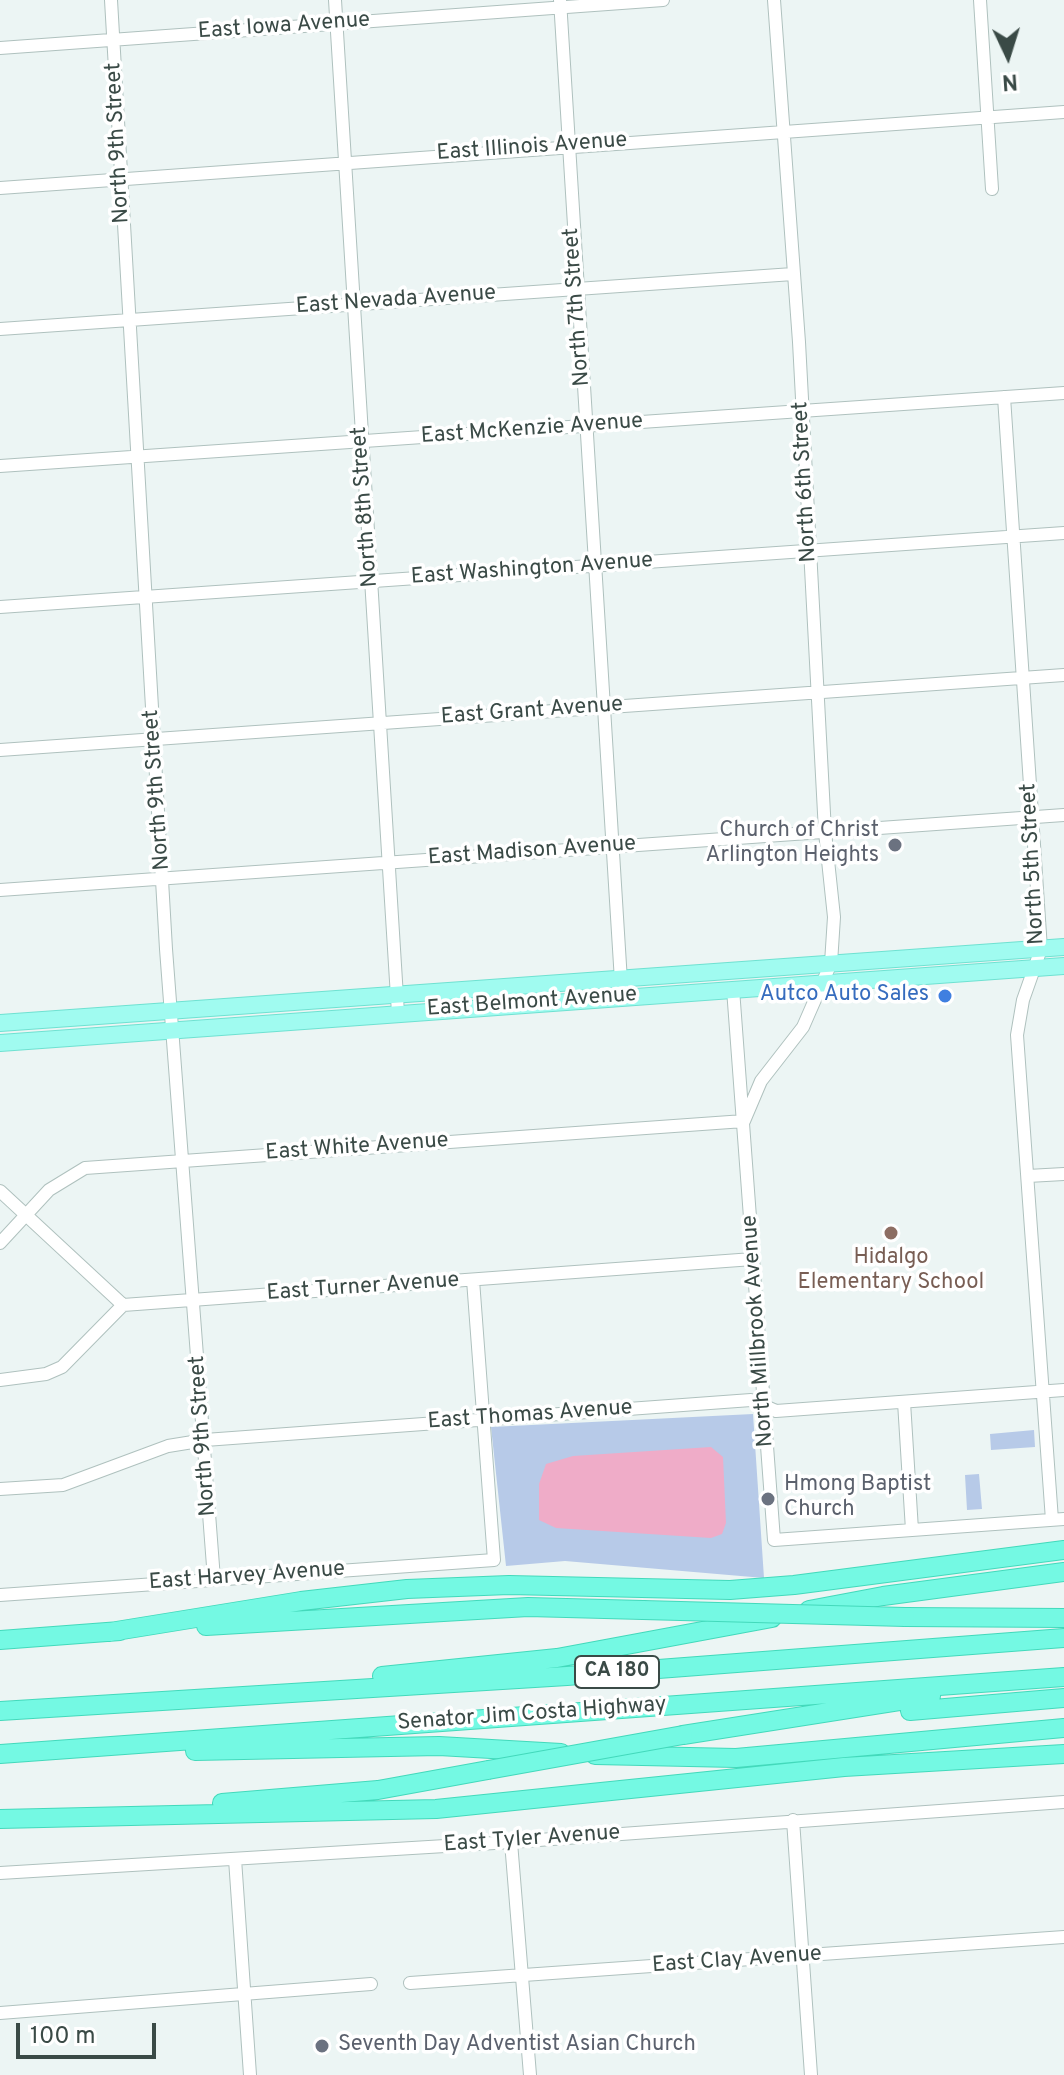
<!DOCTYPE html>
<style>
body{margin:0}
#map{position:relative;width:1064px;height:2075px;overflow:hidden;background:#ecf5f4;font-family:Overpass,sans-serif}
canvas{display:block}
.north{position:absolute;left:968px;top:16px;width:80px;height:80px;-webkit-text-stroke:6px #fff;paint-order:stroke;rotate:176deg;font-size:22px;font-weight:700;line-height:32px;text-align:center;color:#3a4a46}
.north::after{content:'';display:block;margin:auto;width:28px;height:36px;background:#3a4a46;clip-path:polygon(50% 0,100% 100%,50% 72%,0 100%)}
.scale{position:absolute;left:16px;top:2023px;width:140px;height:36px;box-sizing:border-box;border:4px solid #3a4a46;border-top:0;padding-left:10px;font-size:24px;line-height:28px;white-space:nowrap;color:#3a4a46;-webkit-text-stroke:6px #fff;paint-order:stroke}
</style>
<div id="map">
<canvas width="1064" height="2075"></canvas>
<div class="north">N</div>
<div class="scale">100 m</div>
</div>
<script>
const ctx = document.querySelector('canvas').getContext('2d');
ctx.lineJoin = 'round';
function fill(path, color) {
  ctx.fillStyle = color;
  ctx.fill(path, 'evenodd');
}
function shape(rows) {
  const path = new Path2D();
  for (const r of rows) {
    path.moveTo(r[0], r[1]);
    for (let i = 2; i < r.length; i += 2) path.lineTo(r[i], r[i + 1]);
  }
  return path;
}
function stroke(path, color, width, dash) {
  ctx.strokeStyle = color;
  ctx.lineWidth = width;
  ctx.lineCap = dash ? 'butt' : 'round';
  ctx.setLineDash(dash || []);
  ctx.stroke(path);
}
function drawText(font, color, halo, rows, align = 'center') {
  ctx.font = font + ' Overpass,sans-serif';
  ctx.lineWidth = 7;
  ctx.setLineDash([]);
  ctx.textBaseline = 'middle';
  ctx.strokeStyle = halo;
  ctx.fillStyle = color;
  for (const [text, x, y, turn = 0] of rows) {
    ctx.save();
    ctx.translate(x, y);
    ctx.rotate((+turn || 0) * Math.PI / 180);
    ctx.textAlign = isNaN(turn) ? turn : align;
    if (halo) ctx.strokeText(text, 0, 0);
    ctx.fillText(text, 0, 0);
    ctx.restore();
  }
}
const green = shape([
 [753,1414,764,1578,565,1561,506,1566,491,1427],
 [1034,1430,1035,1447,991,1450,990,1434],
 [979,1474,982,1509,967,1510,965,1475]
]);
const water = shape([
 [711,1447,723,1457,726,1523,722,1534,711,1538,556,1528,539,1520,539,1484,546,1464,573,1456]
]);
const minor = shape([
 [111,0,166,949,214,1579],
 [335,0,398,1013],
 [560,0,622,997],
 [980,0,992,189],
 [0,48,663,0],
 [0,188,1064,112],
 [0,329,793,274],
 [1004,397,1041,949,1023,1000,1017,1035,1052,1520],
 [0,466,1064,393],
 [0,607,1064,533],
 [0,750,1064,675],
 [0,890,1064,815],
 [733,989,774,1540,1064,1519],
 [1028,1176,1064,1174],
 [0,1191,123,1305],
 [0,1243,49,1190,85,1168,744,1121,761,1081,803,1027,831,963,834,917,825,832,799,342,774,0],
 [0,1380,46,1374,62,1367,123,1305,753,1259],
 [904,1402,912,1530],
 [0,1489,63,1485,168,1446,205,1440,751,1400,776,1411,1064,1390],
 [0,1595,494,1560,473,1280],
 [793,1820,811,2075],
 [511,1842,530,2075],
 [235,1859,250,2075],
 [0,1873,511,1842,1064,1802],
 [410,1983,1064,1937],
 [0,2013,371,1984]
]);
const major = shape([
 [0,1023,1064,947],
 [0,1043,1064,966]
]);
const highway = shape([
 [809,1610,883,1596,1064,1572],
 [905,1617,1064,1618],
 [206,1626,528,1607,643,1610],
 [110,1632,301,1601,407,1589,509,1585,730,1590,794,1585,1064,1550],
 [0,1640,120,1631],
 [382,1676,557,1658,772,1618],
 [0,1711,567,1676,1064,1638],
 [910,1711,1064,1698],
 [683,1735,931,1696],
 [195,1751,439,1746,561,1753],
 [0,1754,1064,1677],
 [595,1755,736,1758,1064,1728],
 [222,1803,378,1790,488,1770],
 [0,1819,436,1809,844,1767,1064,1754]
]);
const highwayBridge = shape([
 [643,1610,905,1617],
 [488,1770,683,1735]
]);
const markers = [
 [895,845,8,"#6b7280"],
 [945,996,8,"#3f7fe0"],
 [891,1233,8,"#8d6e63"],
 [768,1499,8,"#6b7280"],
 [322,2046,8,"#6b7280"]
];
const shields = [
 [617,1672,84]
];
const shieldNames = [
 ["CA 180",617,1672]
];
const streetNames = [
 ["East Iowa Avenue",284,27,-4],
 ["North 9th Street",119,143,-93],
 ["East Illinois Avenue",532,148,-4],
 ["East Nevada Avenue",396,301,-4],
 ["North 7th Street",578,307,-94],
 ["East McKenzie Avenue",532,430,-4],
 ["North 6th Street",806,482,-93],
 ["North 8th Street",366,507,-94],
 ["East Washington Avenue",532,570,-4],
 ["East Grant Avenue",532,712,-4],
 ["North 9th Street",158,790,-94],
 ["East Madison Avenue",532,852,-4],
 ["North 5th Street",1034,864,-93],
 ["East Belmont Avenue",532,1003,-4],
 ["East White Avenue",357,1148,-4],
 ["East Turner Avenue",363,1288,-4],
 ["North Millbrook Avenue",759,1331,-94],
 ["East Thomas Avenue",530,1416,-4],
 ["North 9th Street",204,1436,-94],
 ["East Harvey Avenue",247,1577,-4],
 ["Senator Jim Costa Highway",532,1715,-4],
 ["East Tyler Avenue",532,1840,-4],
 ["East Clay Avenue",737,1961,-4]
];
const worshipNames = [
 ["Church of Christ",879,832,"right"],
 ["Arlington Heights",879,857,"right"],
 ["Hmong Baptist",784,1486],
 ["Church",784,1511],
 ["Seventh Day Adventist Asian Church",338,2046]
];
const shopNames = [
 ["Autco Auto Sales",929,996]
];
const educationNames = [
 ["Hidalgo",891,1259],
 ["Elementary School",891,1284]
];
fill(green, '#b7cae8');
fill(water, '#efacc8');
stroke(minor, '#afc1be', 14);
stroke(major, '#6fe1d1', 18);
stroke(highway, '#43d9bb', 20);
stroke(minor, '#fff', 12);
stroke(major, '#a0fbf0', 16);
stroke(highway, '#74f9e3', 18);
stroke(highwayBridge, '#43d9bb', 20, []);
stroke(highwayBridge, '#74f9e3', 18);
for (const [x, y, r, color] of markers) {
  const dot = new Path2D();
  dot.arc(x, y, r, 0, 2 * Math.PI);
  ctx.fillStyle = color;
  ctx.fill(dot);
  stroke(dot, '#fff', 3);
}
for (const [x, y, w] of shields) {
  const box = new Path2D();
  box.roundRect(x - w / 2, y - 16, w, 32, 6);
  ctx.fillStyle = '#fff';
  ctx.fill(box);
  stroke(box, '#3a4a46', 2);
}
drawText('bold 20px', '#3a4a46', null, shieldNames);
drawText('22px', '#3a4a46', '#fff', streetNames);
drawText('22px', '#5b616d', '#fff', worshipNames, 'left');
drawText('22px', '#366cbe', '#fff', shopNames, 'right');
drawText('22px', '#785e54', '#fff', educationNames);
</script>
